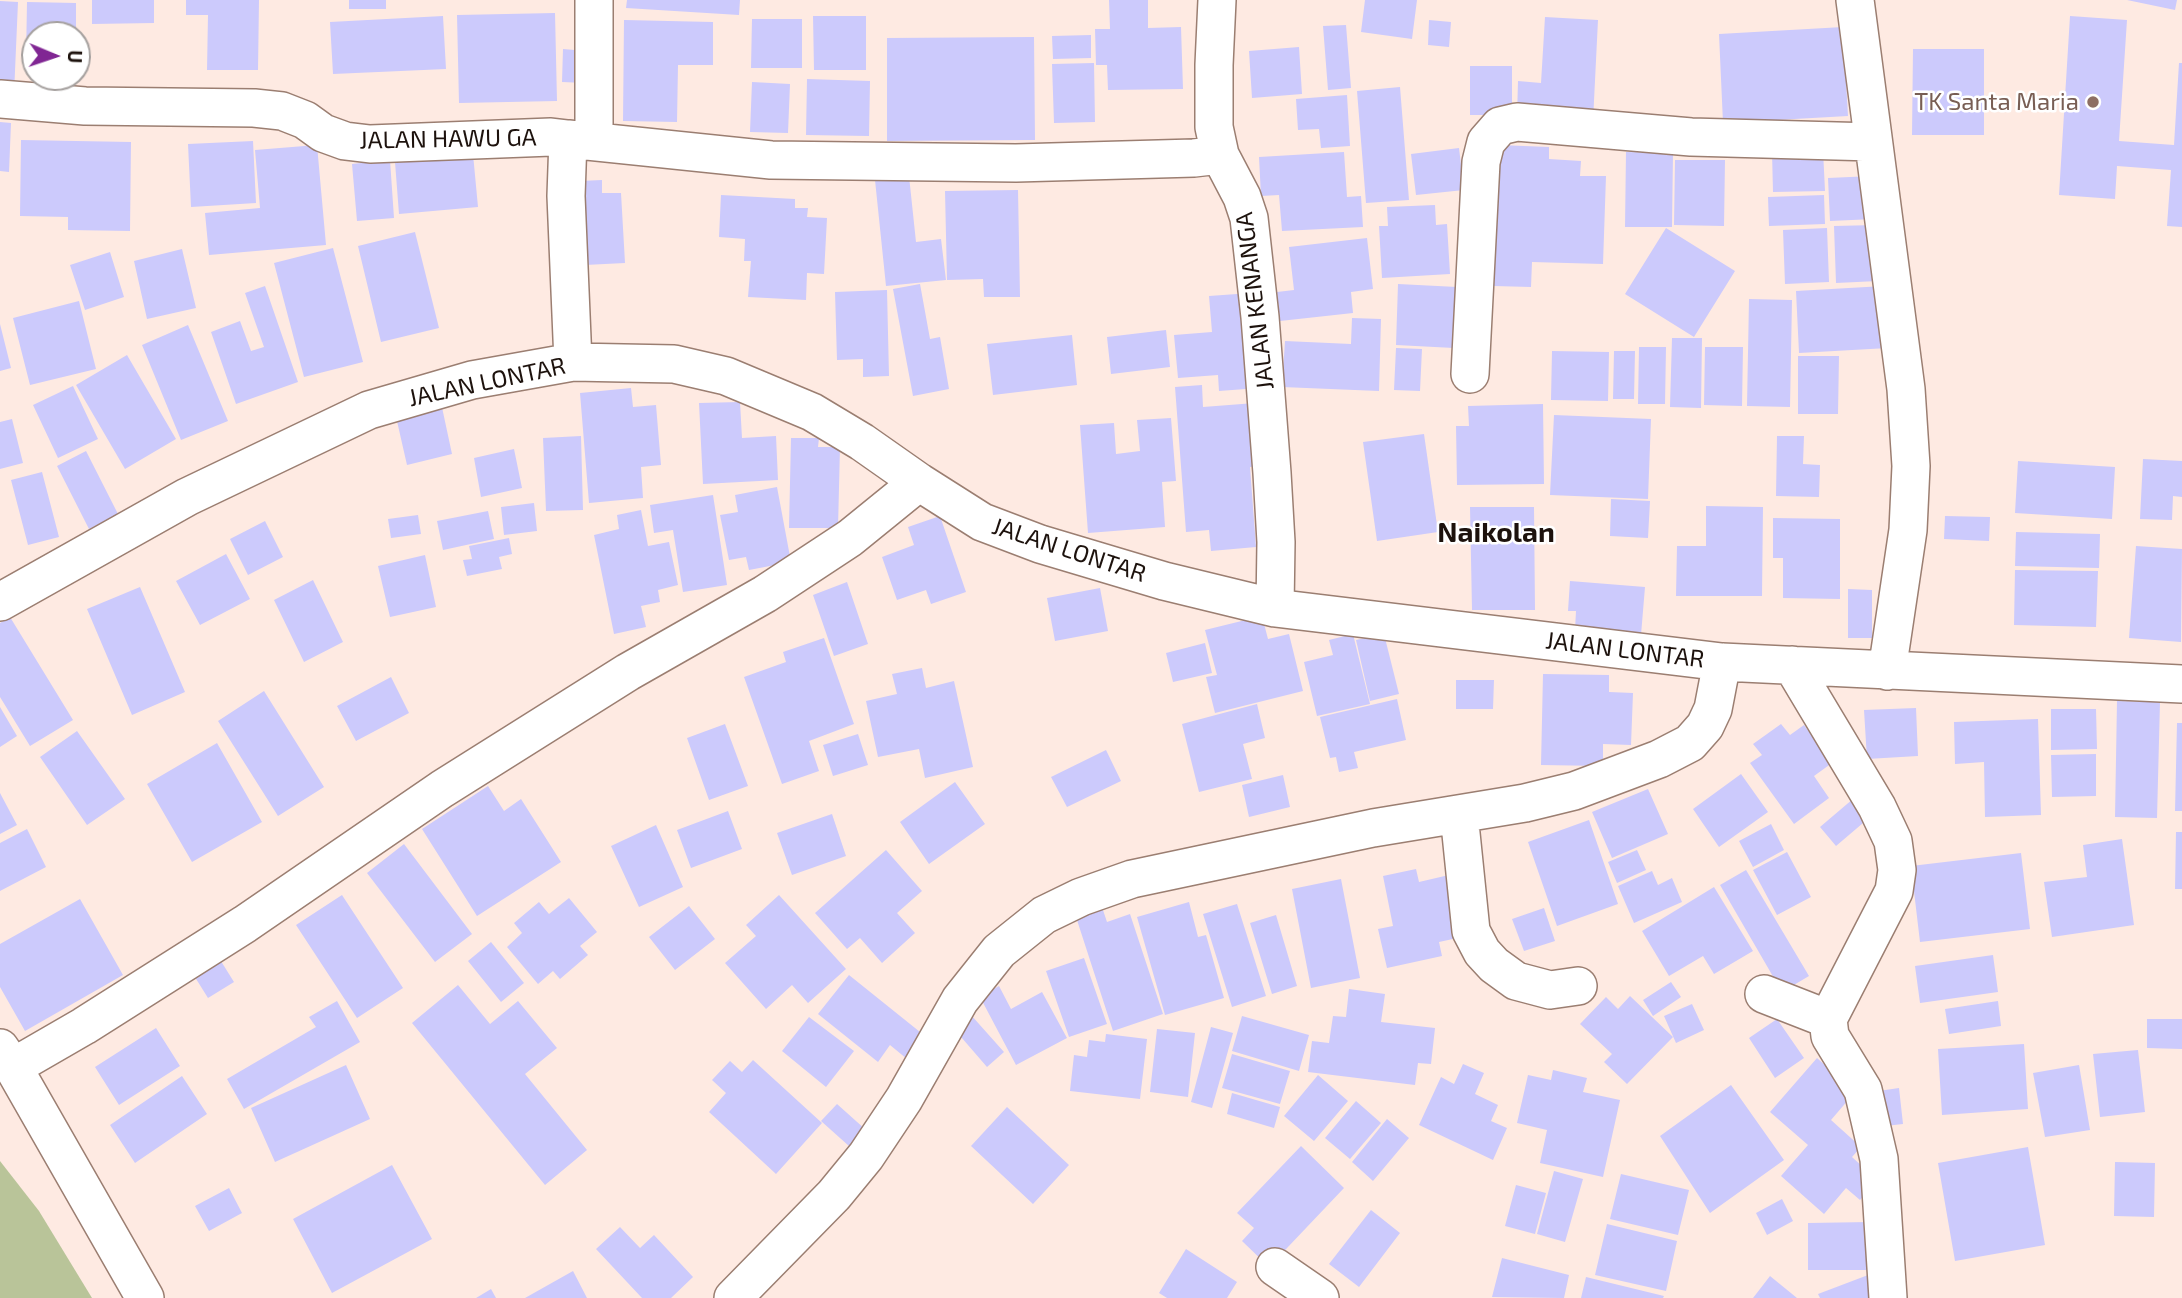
<!DOCTYPE html>
<style>
body{margin:0}
#map{position:relative;width:2182px;height:1298px;overflow:hidden;background:#feeae2;font-family:"Exo 2",sans-serif}
canvas{display:block}
.north{position:absolute;left:21px;top:21px;width:70px;height:70px;box-sizing:border-box;background:#fff;border:2px solid #a5a09e;border-radius:50%;rotate:92deg;font-size:19px;font-weight:700;line-height:28px;text-align:center;color:#1d120d}
.north::after{content:'';display:block;margin:auto;width:24px;height:32px;background:#802693;clip-path:polygon(50% 0,100% 100%,50% 72%,0 100%)}
</style>
<div id="map">
<canvas width="2182" height="1298"></canvas>
<div class="north">U</div>
</div>
<script>
const ctx = document.querySelector('canvas').getContext('2d');
ctx.lineJoin = 'round';
function fill(path, color) {
  ctx.fillStyle = color;
  ctx.fill(path, 'evenodd');
}
function shape(rows) {
  const path = new Path2D();
  for (const r of rows) {
    path.moveTo(r[0], r[1]);
    for (let i = 2; i < r.length; i += 2) path.lineTo(r[i], r[i + 1]);
  }
  return path;
}
function stroke(path, color, width, dash) {
  ctx.strokeStyle = color;
  ctx.lineWidth = width;
  ctx.lineCap = dash ? 'butt' : 'round';
  ctx.setLineDash(dash || []);
  ctx.stroke(path);
}
function drawText(font, color, halo, rows, align = 'center') {
  ctx.font = font + ' "Exo 2",sans-serif';
  ctx.lineWidth = 5;
  ctx.setLineDash([]);
  ctx.textBaseline = 'middle';
  ctx.strokeStyle = halo;
  ctx.fillStyle = color;
  for (const [text, x, y, turn = 0] of rows) {
    ctx.save();
    ctx.translate(x, y);
    ctx.rotate((+turn || 0) * Math.PI / 180);
    ctx.textAlign = isNaN(turn) ? turn : align;
    if (halo) ctx.strokeText(text, 0, 0);
    ctx.fillText(text, 0, 0);
    ctx.restore();
  }
}
const green = shape([
 [0,1161,39,1211,92,1298,0,1298]
]);
const building = shape([
 [92,0,154,0,154,23,92,24],
 [186,0,259,0,258,70,207,70,208,15,186,15],
 [349,0,386,0,386,9,349,9],
 [627,0,740,0,739,15,626,8],
 [1109,0,1148,0,1148,28,1181,27,1183,89,1108,90,1107,65,1096,65,1095,29,1110,29],
 [1365,0,1417,0,1412,39,1361,32],
 [2127,0,2177,0,2175,10],
 [0,1,18,2,14,94,0,93],
 [27,2,76,3,76,35,35,35,35,60,26,59],
 [555,13,557,101,459,103,457,15],
 [443,16,446,69,333,74,330,22],
 [813,16,866,16,866,70,814,70],
 [2070,16,2127,20,2119,141,2174,145,2179,63,2182,63,2182,227,2167,226,2171,170,2117,166,2115,199,2059,195],
 [1545,17,1598,20,1593,121,1517,117,1518,81,1541,83],
 [752,19,802,19,802,68,751,68],
 [624,20,713,22,713,65,678,65,677,122,623,121],
 [1429,20,1451,22,1449,47,1428,45],
 [1346,25,1351,88,1328,90,1323,26],
 [1843,27,1848,116,1723,123,1719,34],
 [1091,35,1091,58,1053,59,1052,36],
 [1034,37,1035,140,887,141,887,38],
 [1299,47,1302,94,1252,98,1249,51],
 [563,49,586,51,585,83,562,82],
 [1913,49,1984,49,1984,135,1912,135],
 [1094,63,1095,122,1054,123,1052,64],
 [1470,66,1512,66,1512,115,1470,115],
 [807,79,870,81,869,136,806,135],
 [752,82,790,84,788,133,750,132],
 [1400,87,1409,200,1366,203,1357,91],
 [1347,95,1350,146,1321,148,1319,129,1298,130,1296,99],
 [0,122,11,123,9,172,0,171],
 [21,140,131,142,130,231,68,230,68,217,20,216],
 [253,141,256,203,191,207,188,144],
 [317,145,326,245,209,255,205,213,260,208,255,150],
 [1499,145,1549,147,1549,159,1581,161,1580,176,1606,176,1603,264,1532,262,1531,287,1494,286],
 [1459,148,1464,190,1416,195,1411,154],
 [1823,150,1825,191,1773,192,1772,152],
 [1344,152,1347,197,1361,196,1363,227,1282,231,1279,195,1261,196,1259,157],
 [1626,152,1673,153,1672,227,1625,227],
 [473,154,478,207,399,214,395,162],
 [390,160,394,218,357,221,352,164],
 [1675,160,1725,160,1724,226,1674,225],
 [909,176,916,242,941,239,946,280,886,286,875,180],
 [1872,176,1874,219,1830,221,1828,178],
 [602,180,602,193,621,193,625,263,585,265,580,181],
 [1018,190,1020,297,984,297,983,279,947,280,945,191],
 [721,195,795,199,795,208,808,208,807,217,827,218,824,274,807,273,806,300,748,297,751,261,744,261,745,239,719,237],
 [1824,195,1825,224,1769,226,1768,197],
 [1435,205,1436,225,1447,224,1450,274,1382,278,1379,226,1388,226,1387,207],
 [1876,225,1878,281,1836,283,1834,226],
 [1666,228,1735,271,1694,337,1625,294],
 [1827,228,1829,282,1785,284,1783,230],
 [415,232,439,328,381,342,358,246],
 [1367,238,1373,289,1351,292,1353,313,1280,321,1277,292,1294,290,1289,247],
 [333,248,363,362,304,377,274,263],
 [182,249,196,308,147,319,134,261],
 [110,252,124,297,85,310,70,265],
 [920,284,930,339,940,337,949,389,913,396,893,289],
 [1398,284,1457,287,1454,348,1396,345],
 [265,286,298,382,236,404,211,332,240,321,251,351,264,347,245,293],
 [1884,286,1888,348,1799,353,1796,291],
 [887,290,889,376,863,377,863,359,837,360,835,292],
 [1251,293,1259,388,1219,391,1218,375,1178,378,1174,335,1212,332,1209,296],
 [1749,299,1792,300,1790,407,1747,406],
 [79,301,96,369,30,385,13,318],
 [1352,318,1381,319,1379,391,1282,387,1285,341,1351,344],
 [0,324,11,368,0,371],
 [188,325,228,421,181,440,142,345],
 [1166,330,1170,367,1111,374,1107,337],
 [1072,335,1077,385,993,395,987,344],
 [1672,338,1702,338,1701,408,1670,407],
 [1639,347,1666,347,1665,404,1638,404],
 [1705,347,1743,347,1742,406,1704,405],
 [1396,348,1422,349,1420,391,1394,390],
 [1552,351,1609,352,1608,401,1551,400],
 [1614,351,1635,351,1634,399,1613,399],
 [127,355,176,439,125,469,76,385],
 [1798,356,1839,356,1838,414,1798,414],
 [1202,385,1203,407,1255,403,1259,466,1250,467,1256,547,1211,551,1209,530,1186,532,1175,387],
 [73,386,98,439,58,458,33,405],
 [631,388,633,407,656,405,661,465,641,467,643,498,589,503,580,393],
 [440,398,452,454,407,465,394,408],
 [740,402,742,438,776,436,778,480,703,484,699,403],
 [1543,404,1544,484,1457,485,1456,426,1469,426,1468,406],
 [1554,415,1651,419,1648,499,1550,495],
 [1171,418,1176,481,1162,482,1165,527,1088,533,1080,425,1114,423,1116,454,1140,451,1137,420],
 [12,419,23,463,0,469,0,422],
 [1424,434,1438,532,1377,541,1363,442],
 [581,436,583,510,546,511,543,438],
 [1777,436,1804,436,1803,464,1820,465,1819,497,1776,496],
 [791,438,819,438,818,447,840,447,838,528,789,528],
 [514,449,522,488,481,497,474,458],
 [86,451,118,514,89,529,57,466],
 [2143,459,2182,461,2182,497,2173,496,2172,520,2140,519],
 [2018,461,2115,467,2112,519,2015,513],
 [42,472,59,537,28,545,11,480],
 [777,487,791,562,749,570,746,557,729,560,720,515,738,512,735,495],
 [713,495,727,585,683,592,673,530,654,533,650,505],
 [1611,499,1650,501,1648,538,1610,536],
 [534,503,537,531,504,535,501,507],
 [1706,506,1763,507,1762,596,1676,596,1677,546,1706,546],
 [1470,507,1534,507,1535,610,1472,610],
 [641,510,648,546,669,542,678,585,658,590,660,602,641,606,646,627,614,634,594,535,619,529,617,515],
 [488,511,494,539,443,550,437,521],
 [418,515,421,534,391,538,388,519],
 [940,516,966,592,931,604,926,590,897,600,882,557,914,545,908,527],
 [1945,516,1990,517,1989,541,1944,539],
 [1773,518,1840,519,1840,599,1783,598,1783,558,1773,558],
 [265,521,283,557,248,575,230,539],
 [2016,532,2100,534,2099,568,2015,566],
 [509,538,512,554,499,557,502,569,467,576,463,560,472,559,469,546],
 [2136,546,2182,549,2181,642,2129,638],
 [226,554,250,599,200,625,176,581],
 [425,555,436,607,390,617,378,566],
 [2015,570,2098,571,2096,627,2014,625],
 [313,580,343,642,304,662,274,600],
 [1570,581,1645,587,1641,635,1575,630,1576,611,1568,611],
 [847,582,868,644,834,656,813,595],
 [140,587,185,692,132,715,87,609],
 [1100,588,1108,631,1055,641,1047,598],
 [1848,589,1872,590,1872,638,1848,638],
 [1262,616,1268,639,1289,634,1303,691,1215,713,1206,677,1217,675,1205,630],
 [10,617,73,720,30,746,0,697,0,623],
 [1353,634,1370,704,1317,716,1304,662,1333,655,1329,640],
 [1384,634,1399,694,1370,701,1356,640],
 [824,638,854,724,809,741,819,771,782,784,744,677,786,662,783,652],
 [1205,643,1212,673,1173,682,1166,653],
 [922,668,926,688,954,681,973,767,925,778,919,749,878,757,866,701,897,694,892,674],
 [1543,674,1609,675,1609,692,1633,693,1631,745,1603,744,1603,766,1541,765],
 [391,677,409,713,356,741,337,706],
 [1456,680,1494,680,1493,709,1456,709],
 [264,691,324,787,278,816,218,721],
 [1397,699,1406,740,1354,752,1358,768,1339,772,1336,757,1330,758,1320,717],
 [2117,701,2160,702,2157,818,2115,817],
 [1257,704,1265,738,1243,744,1252,779,1199,792,1182,724],
 [0,707,17,736,0,747],
 [1916,708,1918,756,1867,759,1864,710],
 [2051,709,2096,709,2097,749,2051,750],
 [2038,719,2041,815,1985,817,1984,762,1955,764,1954,722],
 [2177,723,2182,723,2182,811,2175,811],
 [725,724,748,786,709,800,687,738],
 [1781,724,1790,735,1804,725,1832,763,1814,776,1829,798,1794,824,1750,763,1762,755,1753,744],
 [77,731,125,799,87,825,40,757],
 [858,734,868,765,833,776,823,745],
 [217,743,262,822,192,862,147,784],
 [1106,750,1121,781,1067,807,1051,777],
 [2096,754,2096,796,2052,797,2051,755],
 [1741,774,1768,812,1719,847,1693,809],
 [1283,775,1290,807,1249,817,1242,785],
 [955,782,985,824,929,864,900,822],
 [488,786,504,811,521,799,561,862,477,916,422,829],
 [1648,789,1668,834,1612,858,1592,812],
 [0,793,17,825,0,834],
 [1860,793,1876,812,1836,846,1820,827],
 [728,811,742,849,691,868,677,830],
 [832,814,846,856,792,875,777,833],
 [1589,820,1618,904,1557,926,1528,842],
 [1771,824,1784,850,1753,867,1739,841],
 [656,825,683,887,639,907,611,846],
 [27,829,46,867,0,891,0,843],
 [2176,832,2182,832,2182,889,2175,889],
 [2122,839,2134,925,2052,937,2044,882,2087,877,2083,845],
 [404,844,472,934,435,962,367,873],
 [886,850,922,891,897,913,915,933,882,963,860,938,847,949,815,913],
 [1637,850,1646,870,1617,883,1608,862],
 [1787,852,1811,897,1777,915,1753,870],
 [2021,853,2030,929,1920,942,1911,866],
 [1416,869,1419,882,1449,875,1462,937,1439,942,1442,956,1387,968,1378,929,1393,926,1383,876],
 [1746,870,1809,976,1782,992,1720,885],
 [1652,871,1658,885,1672,878,1682,902,1634,923,1618,886],
 [1341,879,1360,978,1311,988,1292,889],
 [1714,887,1753,951,1714,974,1703,956,1669,976,1642,931],
 [342,895,403,988,357,1018,296,925],
 [779,895,846,969,808,1003,792,985,766,1009,725,963,756,936,746,925],
 [569,898,597,932,580,946,588,955,560,979,553,971,538,984,507,947,522,933,514,923,539,902,549,914],
 [80,899,123,975,25,1031,0,987,0,944],
 [1189,902,1198,937,1206,935,1224,998,1165,1015,1137,917],
 [1237,904,1266,996,1232,1007,1203,914],
 [689,906,715,939,675,970,649,937],
 [1102,907,1107,922,1130,914,1163,1014,1113,1031,1076,917],
 [1544,908,1555,941,1524,951,1512,919],
 [1276,915,1297,986,1272,994,1250,923],
 [491,942,524,983,501,1002,468,961],
 [1993,955,1998,992,1920,1003,1915,966],
 [219,958,234,982,208,998,193,974],
 [1084,958,1107,1024,1069,1037,1046,971],
 [849,975,925,1036,907,1059,890,1045,878,1062,818,1014],
 [1671,982,1681,997,1653,1016,1643,1000],
 [458,985,490,1024,518,1001,557,1048,525,1074,587,1150,545,1185,412,1023],
 [999,986,1011,1009,1042,992,1067,1038,1016,1065,980,997],
 [1349,989,1385,994,1381,1022,1435,1028,1431,1064,1418,1063,1415,1085,1308,1072,1312,1041,1329,1043,1333,1016,1346,1017],
 [1630,996,1673,1037,1627,1084,1604,1062,1612,1054,1580,1024,1606,997,1618,1009],
 [337,1001,360,1042,244,1109,227,1079,316,1027,309,1017],
 [1998,1001,2001,1026,1949,1034,1945,1009],
 [1692,1004,1704,1030,1676,1043,1664,1016],
 [971,1015,1004,1052,987,1067,955,1030],
 [1242,1016,1309,1035,1299,1071,1232,1051],
 [809,1017,854,1051,826,1087,782,1051],
 [1777,1019,1804,1058,1775,1078,1749,1038],
 [2147,1019,2182,1019,2182,1049,2147,1048],
 [1211,1027,1233,1033,1212,1108,1191,1102],
 [156,1028,180,1066,119,1105,95,1067],
 [1157,1029,1195,1033,1188,1097,1150,1092],
 [1106,1034,1147,1039,1140,1099,1070,1091,1074,1055,1087,1057,1089,1040,1105,1042],
 [2024,1044,2028,1109,1942,1115,1938,1049],
 [2138,1050,2145,1112,2100,1117,2093,1054],
 [1232,1054,1290,1071,1280,1104,1222,1088],
 [1817,1058,1855,1092,1831,1120,1861,1147,1852,1157,1864,1168,1861,1171,1875,1183,1860,1200,1846,1188,1824,1214,1781,1176,1808,1145,1770,1112],
 [753,1060,822,1123,776,1174,709,1112,726,1093,712,1080,730,1061,742,1072],
 [1463,1064,1484,1073,1475,1094,1498,1105,1491,1121,1507,1128,1493,1160,1419,1125,1441,1077,1454,1084],
 [346,1065,370,1119,275,1162,251,1108],
 [2079,1065,2090,1130,2045,1137,2033,1073],
 [1553,1070,1587,1078,1583,1092,1620,1100,1603,1177,1540,1163,1547,1130,1517,1123,1528,1075,1551,1080],
 [1318,1075,1348,1101,1314,1141,1284,1116],
 [182,1076,207,1114,135,1163,110,1125],
 [1731,1085,1784,1160,1710,1213,1660,1136],
 [1899,1088,1903,1124,1876,1127,1872,1092],
 [1232,1093,1280,1107,1274,1128,1227,1114],
 [1356,1101,1381,1123,1350,1159,1325,1138],
 [837,1104,875,1138,859,1155,821,1121],
 [1007,1107,1069,1165,1033,1204,971,1146],
 [1387,1119,1409,1138,1373,1181,1352,1162],
 [1301,1146,1344,1188,1269,1267,1242,1241,1254,1228,1237,1213],
 [2028,1147,2045,1245,1955,1261,1938,1163],
 [2115,1162,2155,1163,2154,1217,2114,1216],
 [392,1165,432,1239,332,1293,293,1219],
 [1554,1171,1583,1179,1565,1242,1537,1234],
 [1621,1174,1689,1190,1678,1235,1610,1219],
 [1516,1185,1546,1193,1535,1234,1505,1226],
 [229,1188,242,1213,209,1231,195,1206],
 [1782,1199,1793,1221,1767,1235,1756,1213],
 [1371,1210,1400,1233,1359,1287,1329,1264],
 [1870,1222,1870,1270,1808,1270,1808,1223],
 [1607,1224,1677,1241,1666,1291,1595,1275],
 [620,1227,640,1248,654,1235,693,1277,671,1298,642,1298,596,1249],
 [1186,1249,1237,1282,1227,1298,1167,1298,1159,1293],
 [1502,1258,1569,1275,1564,1298,1492,1297],
 [573,1271,587,1298,525,1298],
 [1876,1272,1886,1298,1820,1298,1818,1294],
 [1770,1276,1797,1298,1753,1298],
 [1586,1277,1664,1296,1663,1298,1581,1298],
 [491,1289,496,1298,476,1298]
]);
const minor = shape([
 [594,0,594,141],
 [1217,0,1214,65,1214,127,1220,155,1242,197,1249,218,1260,317,1272,473,1276,542,1275,608],
 [1855,0,1906,389,1911,466,1908,530,1887,671],
 [0,99,85,106,254,108,282,111,305,120,323,133,345,141,370,144,551,137,568,139],
 [573,362,566,196,568,139,771,160,1016,163,1194,158,1220,155],
 [1470,374,1481,162,1486,142,1500,126,1517,122,1691,137,1873,142],
 [0,602,187,497,369,410,472,380,573,362,674,364,726,376,812,412,862,442,919,482,982,522,1040,544,1164,581,1275,608,1722,662,2182,684],
 [1792,665,1877,807,1893,841,1897,870,1894,891,1828,1019,1830,1036,1863,1090,1879,1159,1888,1298],
 [1459,814,1471,931,1482,952,1494,965,1516,981,1550,990,1578,986],
 [1764,994,1828,1019],
 [0,1048,13,1067,145,1298],
 [13,1067,84,1026,245,924,442,789,628,672,765,594,850,538,919,482],
 [1275,1267,1320,1298],
 [733,1298,834,1195,866,1156,904,1099,960,1000,999,951,1044,915,1081,897,1132,879,1373,828,1525,803,1574,791,1659,759,1690,743,1705,726,1713,709,1722,662]
]);
const markers = [
 [2093,102,7,"#8d6e63"]
];
const educationNames = [
 ["TK Santa Maria",2079,102]
];
const streetNames = [
 ["JALAN HAWU GA",448,139,-1],
 ["JALAN KENANGA",1255,301,-97],
 ["JALAN LONTAR",487,382,-12],
 ["JALAN LONTAR",1069,550,18],
 ["JALAN LONTAR",1625,650,7]
];
const quarterNames = [
 ["Naikolan",1496,533]
];
fill(green, '#b9c499');
fill(building, '#cccafc');
stroke(minor, '#9b7e71', 40);
stroke(minor, '#fff', 37);
for (const [x, y, r, color] of markers) {
  const dot = new Path2D();
  dot.arc(x, y, r, 0, 2 * Math.PI);
  ctx.fillStyle = color;
  ctx.fill(dot);
  stroke(dot, '#fff', 2.5);
}
drawText('24px', '#785e54', '#fff', educationNames, 'right');
drawText('24px', '#1d120d', '#fff', streetNames);
drawText('bold 28px', '#1d120d', '#fff', quarterNames);
</script>
